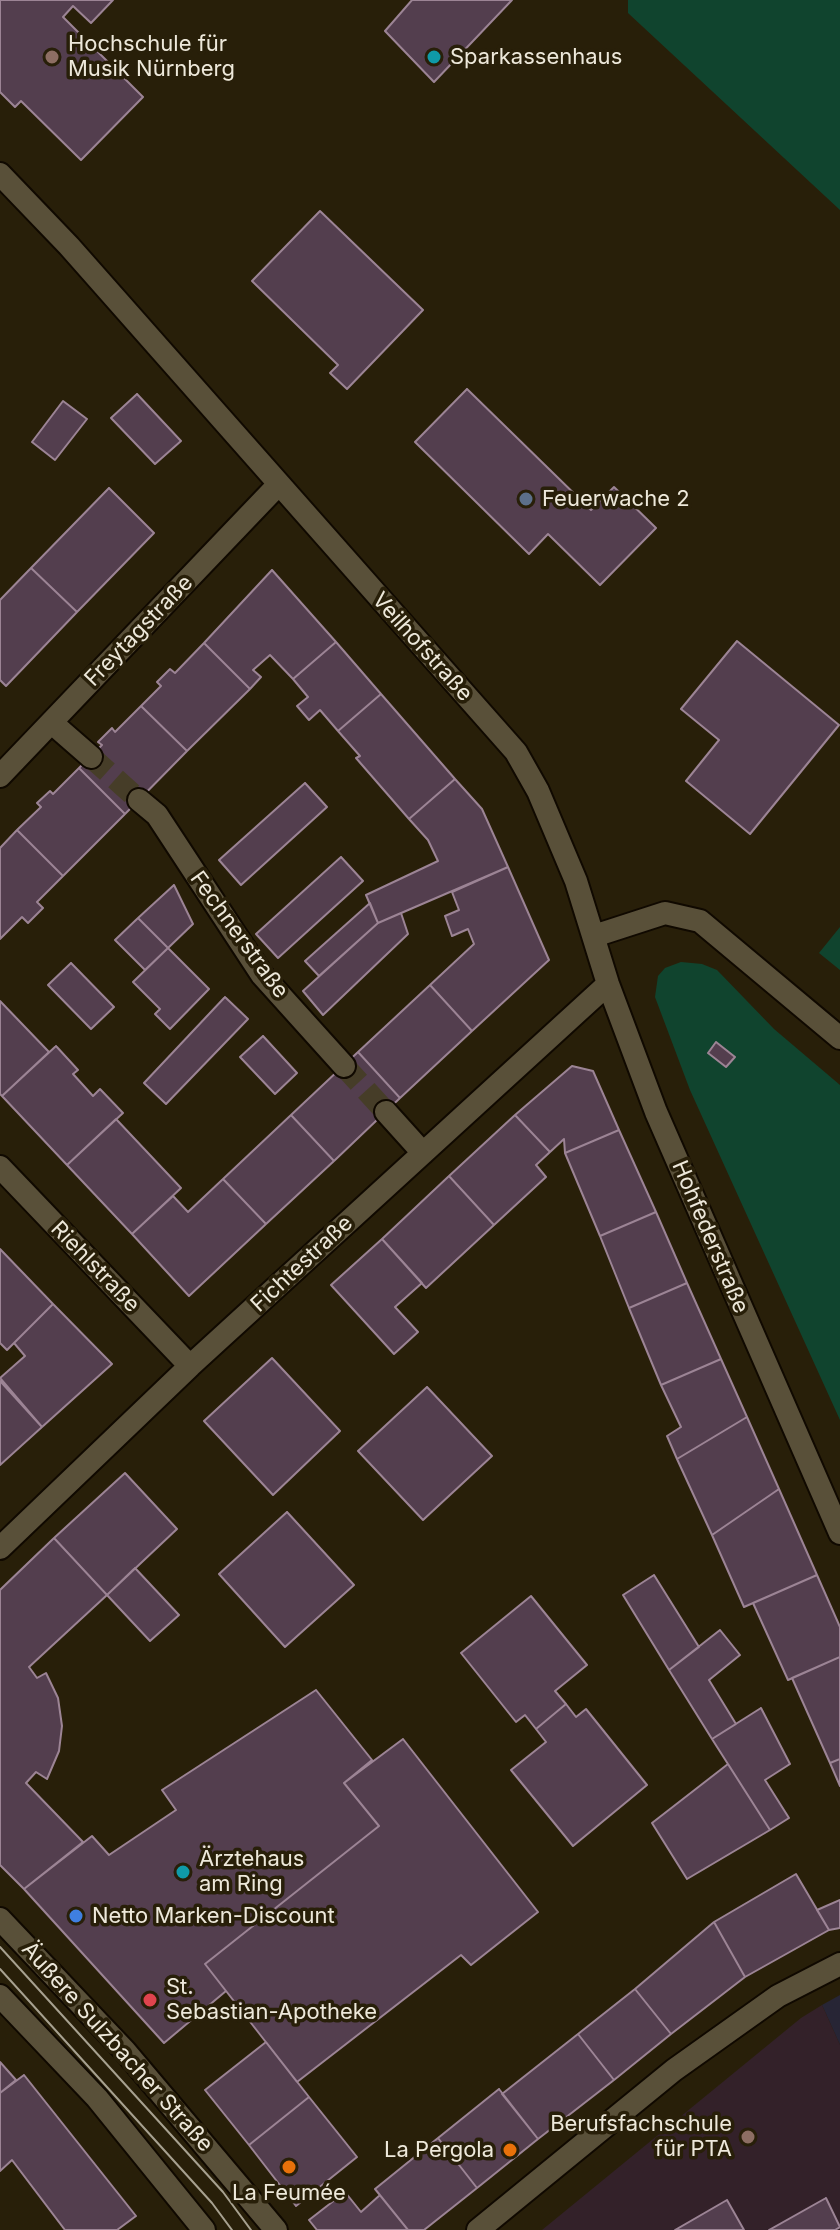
<!DOCTYPE html>
<meta charset="utf-8">
<style>
body{margin:0}
canvas{display:block;background:#281f09}
</style>
<canvas width="840" height="2230"></canvas>
<script>
const ctx = document.querySelector('canvas').getContext('2d');
ctx.lineJoin = 'round';
function fill(path, color) {
  ctx.fillStyle = color;
  ctx.fill(path, 'evenodd');
}
function shape(rows) {
  const path = new Path2D();
  for (const r of rows) {
    path.moveTo(r[0], r[1]);
    for (let i = 2; i < r.length; i += 2) path.lineTo(r[i], r[i + 1]);
  }
  return path;
}
function stroke(path, color, width, dash) {
  ctx.strokeStyle = color;
  ctx.lineWidth = width;
  ctx.lineCap = dash ? 'butt' : 'round';
  ctx.setLineDash(dash || []);
  ctx.stroke(path);
}
function drawText(font, color, halo, rows, align = 'center') {
  ctx.font = font + ' Inter,sans-serif';
  ctx.lineWidth = 7;
  ctx.setLineDash([]);
  ctx.textBaseline = 'middle';
  ctx.strokeStyle = halo;
  ctx.fillStyle = color;
  for (const [text, x, y, turn = 0] of rows) {
    ctx.save();
    ctx.translate(x, y);
    ctx.rotate((+turn || 0) * Math.PI / 180);
    ctx.textAlign = isNaN(turn) ? turn : align;
    if (halo) ctx.strokeText(text, 0, 0);
    ctx.fillText(text, 0, 0);
    ctx.restore();
  }
}
const industrial = shape([
 [840,1995,840,2045,822,2005]
]);
const education = shape([
 [822,2005,840,2045,840,2230,542,2230,801,2018]
]);
const green = shape([
 [628,0,840,0,840,210,628,13],
 [840,927,840,970,819,953],
 [681,962,702,964,717,970,774,1029,840,1085,840,1420,690,1090,655,997,658,976,665,968]
]);
const building = shape([
 [0,0,113,0,91,23,73,6,63,17,143,97,81,160,21,101,15,107,0,92,0,0],
 [412,0,512,0,434,82,385,31,412,0],
 [320,211,423,310,347,389,330,373,338,365,252,281,320,211],
 [467,389,591,510,614,487,656,528,600,585,548,534,529,554,415,442,467,389],
 [137,394,181,441,155,464,111,418,137,394],
 [63,401,87,419,55,460,32,442,63,401],
 [109,488,154,533,77,612,31,568,109,488],
 [31,568,77,612,6,686,0,680,0,600,31,568],
 [272,570,336,642,293,679,270,655,253,670,261,677,250,689,204,643,272,570],
 [737,641,839,725,750,834,686,781,719,740,681,709,737,641],
 [336,642,381,694,338,731,320,710,309,720,297,706,308,697,293,679,336,642],
 [204,643,250,689,187,751,141,706,161,686,157,682,170,669,175,673,204,643],
 [381,694,455,779,409,819,356,758,360,756,338,731,381,694],
 [141,706,187,751,125,814,79,768,102,745,98,742,112,728,115,732,141,706],
 [79,768,125,814,63,876,17,830,41,807,37,803,50,791,53,794,79,768],
 [455,779,482,809,508,867,378,923,366,895,438,861,428,840,409,819,455,779],
 [305,783,327,807,241,885,219,860,305,783],
 [17,830,63,876,37,902,43,908,28,923,22,917,0,939,0,848,17,830],
 [341,857,363,881,278,958,256,934,341,857],
 [508,867,549,960,472,1031,430,985,474,944,468,929,452,936,445,916,459,910,452,892,508,867],
 [174,885,193,924,168,948,138,918,174,885],
 [370,903,378,923,319,976,305,961,370,903],
 [401,913,408,934,323,1015,303,991,378,923,401,913],
 [138,918,168,948,145,970,115,940,138,918],
 [168,948,209,989,170,1029,155,1014,160,1009,133,982,168,948],
 [71,963,114,1007,91,1029,48,985,71,963],
 [430,985,472,1031,400,1098,358,1052,430,985],
 [225,997,248,1019,166,1104,144,1083,225,997],
 [0,1001,49,1052,2,1096,0,1094,0,1001],
 [263,1036,297,1073,275,1094,240,1057,263,1036],
 [716,1042,735,1057,726,1067,708,1053,716,1042],
 [56,1046,78,1070,73,1074,93,1096,100,1089,123,1113,67,1165,2,1096,56,1046],
 [358,1052,400,1098,334,1161,291,1115,358,1052],
 [572,1066,593,1071,619,1130,565,1153,564,1139,550,1152,515,1115,572,1066],
 [291,1115,334,1161,266,1224,223,1179,291,1115],
 [515,1115,550,1152,536,1165,546,1177,494,1225,449,1176,515,1115],
 [116,1119,181,1188,132,1234,67,1165,116,1119],
 [619,1130,656,1212,600,1236,565,1153,619,1130],
 [449,1176,494,1225,426,1288,382,1239,449,1176],
 [223,1179,266,1224,189,1296,132,1234,173,1196,188,1212,223,1179],
 [656,1212,687,1283,629,1308,600,1236,656,1212],
 [382,1239,422,1283,395,1307,418,1332,394,1354,331,1285,382,1239],
 [0,1249,53,1304,7,1350,0,1343,0,1249],
 [687,1283,721,1359,661,1385,629,1308,687,1283],
 [53,1304,112,1364,42,1427,0,1378,25,1356,14,1343,53,1304],
 [272,1358,340,1431,273,1495,204,1421,272,1358],
 [721,1359,747,1417,677,1459,667,1436,681,1427,661,1385,721,1359],
 [0,1381,42,1427,0,1465,0,1381],
 [427,1387,492,1456,423,1520,358,1451,427,1387],
 [747,1417,779,1489,712,1535,677,1459,747,1417],
 [125,1473,177,1529,107,1595,54,1538,125,1473],
 [779,1489,817,1575,744,1607,712,1535,779,1489],
 [287,1512,354,1585,285,1647,219,1574,287,1512],
 [54,1538,107,1595,29,1667,37,1678,46,1673,58,1698,62,1726,59,1751,47,1779,36,1772,26,1783,83,1842,24,1889,0,1865,0,1590,54,1538],
 [135,1568,179,1615,150,1641,107,1595,135,1568],
 [654,1575,699,1647,669,1670,623,1595,654,1575],
 [817,1575,840,1627,840,1657,788,1680,753,1603,817,1575],
 [531,1596,587,1665,555,1691,566,1704,536,1729,525,1715,516,1722,461,1653,531,1596],
 [720,1630,740,1655,709,1680,736,1724,712,1739,669,1670,720,1630],
 [840,1657,840,1759,830,1763,792,1678,840,1657],
 [316,1690,372,1760,344,1783,379,1826,205,1964,226,1991,164,2043,24,1889,92,1836,109,1855,176,1810,162,1790,316,1690],
 [566,1704,576,1717,586,1709,647,1785,573,1846,511,1770,546,1742,536,1729,566,1704],
 [761,1708,790,1764,765,1780,789,1818,770,1830,712,1739,761,1708],
 [403,1739,538,1912,471,1965,461,1955,297,2082,205,1964,379,1826,344,1783,403,1739],
 [840,1759,840,1786,830,1763,840,1759],
 [728,1764,770,1830,687,1879,652,1823,728,1764],
 [796,1874,829,1930,745,1977,714,1922,796,1874],
 [840,1900,840,1928,829,1930,817,1910,840,1900],
 [714,1922,745,1977,671,2034,635,1989,714,1922],
 [635,1989,671,2034,614,2080,578,2034,635,1989],
 [578,2034,614,2080,538,2139,502,2094,578,2034],
 [266,2042,309,2097,249,2145,205,2090,266,2042],
 [0,2062,16,2080,0,2093,0,2062],
 [24,2075,136,2216,117,2230,65,2230,12,2160,0,2171,0,2093,24,2075],
 [499,2089,538,2139,477,2188,438,2138,499,2089],
 [309,2097,357,2157,296,2206,249,2145,309,2097],
 [438,2138,477,2188,424,2230,408,2230,375,2189,438,2138],
 [345,2192,361,2212,380,2195,408,2230,317,2230,309,2220,345,2192],
 [826,2198,840,2227,835,2230,769,2230,826,2198],
 [727,2200,744,2230,675,2230,727,2200]
]);
const minorTunnel = shape([
 [91,757,139,800],
 [344,1066,386,1112]
]);
const minor = shape([
 [0,174,69,246,516,752,538,791,576,881,608,984,656,1112,840,1533],
 [52,723,91,757],
 [0,776,278,485],
 [139,800,157,815,262,975,344,1066],
 [594,936,665,913,700,921,840,1038],
 [386,1112,423,1153],
 [0,1167,190,1366],
 [0,1548,190,1366,608,984]
]);
const tertiary = shape([
 [478,2230,674,2070,778,1996,840,1964]
]);
const secondary = shape([
 [0,1919,125,2051,276,2230],
 [0,1996,97,2098,204,2230]
]);
const tram = shape([
 [0,1947,223,2192,251,2230],
 [0,1969,212,2203,232,2230]
]);
const markers = [
 [52,57,8,"#8d6e63"],
 [434,57,8,"#0f9aa8"],
 [526,499,8,"#5c6f8a"],
 [183,1872,8,"#0f9aa8"],
 [76,1916,8,"#3f7fe0"],
 [150,2000,8,"#e0444e"],
 [748,2137,8,"#8d6e63"],
 [510,2150,8,"#e8710a"],
 [289,2167,8,"#e8710a"]
];
const poiNames = [
 ["Hochschule für",68,44],
 ["Musik Nürnberg",68,69],
 ["Sparkassenhaus",450,57],
 ["Feuerwache 2",542,499],
 ["Ärztehaus",199,1859],
 ["am Ring",199,1884],
 ["Netto Marken-Discount",92,1916],
 ["St.",166,1987],
 ["Sebastian-Apotheke",166,2012],
 ["Berufsfachschule",732,2124,"right"],
 ["für PTA",732,2149,"right"],
 ["La Pergola",494,2150,"right"],
 ["La Feumée",289,2193,"center"]
];
const streetNames = [
 ["Freytagstraße",139,631,-46],
 ["Veilhofstraße",422,647,48],
 ["Fechnerstraße",239,935,54],
 ["Hohfederstraße",710,1237,67],
 ["Fichtestraße",302,1264,-43],
 ["Riehlstraße",95,1267,46],
 ["Äußere Sulzbacher Straße",117,2047,48]
];
fill(industrial, '#272535');
fill(education, '#332129');
fill(green, '#10442e');
fill(building, '#533e4e');
stroke(building, '#9c8495', 2);
stroke(minorTunnel, '#463d28', 22, [22, 11]);
stroke(minor, '#100900', 26);
stroke(tertiary, '#100900', 26);
stroke(secondary, '#100900', 26);
stroke(minor, '#595039', 22);
stroke(tertiary, '#595039', 22);
stroke(secondary, '#595039', 22);
stroke(tram, '#a7a190', 2);
for (const [x, y, r, color] of markers) {
  const dot = new Path2D();
  dot.arc(x, y, r, 0, 2 * Math.PI);
  ctx.fillStyle = color;
  ctx.fill(dot);
  stroke(dot, '#281f09', 3);
}
drawText('22px', '#ede8da', '#281f09', poiNames, 'left');
drawText('22px', '#ede8da', '#281f09', streetNames);
</script>
